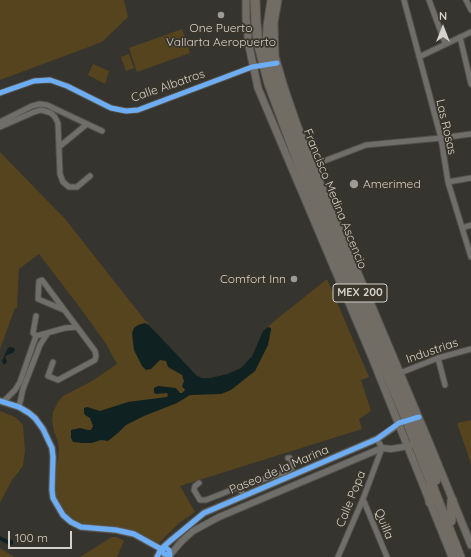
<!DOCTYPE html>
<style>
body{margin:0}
#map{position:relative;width:471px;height:557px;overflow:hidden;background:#36342e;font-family:Quicksand,sans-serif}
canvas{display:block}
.north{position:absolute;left:423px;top:8px;width:40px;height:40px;-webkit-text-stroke:3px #39352b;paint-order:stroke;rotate:0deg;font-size:11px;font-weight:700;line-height:16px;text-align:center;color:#d5d2cc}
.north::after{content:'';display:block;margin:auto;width:14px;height:18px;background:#d5d2cc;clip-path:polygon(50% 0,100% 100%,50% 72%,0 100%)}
.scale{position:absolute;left:8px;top:531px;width:64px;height:18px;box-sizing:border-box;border:2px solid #d5d2cc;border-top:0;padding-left:5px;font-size:12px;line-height:14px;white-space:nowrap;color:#d5d2cc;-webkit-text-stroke:3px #39352b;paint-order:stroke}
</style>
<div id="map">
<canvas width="471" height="557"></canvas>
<div class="north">N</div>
<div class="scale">100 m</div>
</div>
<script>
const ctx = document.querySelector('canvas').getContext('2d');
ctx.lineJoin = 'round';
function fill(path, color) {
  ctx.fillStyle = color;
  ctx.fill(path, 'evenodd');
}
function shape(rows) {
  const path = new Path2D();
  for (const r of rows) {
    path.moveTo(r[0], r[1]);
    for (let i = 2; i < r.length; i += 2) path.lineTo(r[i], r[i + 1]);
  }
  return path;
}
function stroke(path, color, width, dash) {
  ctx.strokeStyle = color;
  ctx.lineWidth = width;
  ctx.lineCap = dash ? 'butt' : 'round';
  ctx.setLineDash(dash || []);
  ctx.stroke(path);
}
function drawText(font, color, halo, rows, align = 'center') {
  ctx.font = font + ' Quicksand,sans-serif';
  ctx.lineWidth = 3.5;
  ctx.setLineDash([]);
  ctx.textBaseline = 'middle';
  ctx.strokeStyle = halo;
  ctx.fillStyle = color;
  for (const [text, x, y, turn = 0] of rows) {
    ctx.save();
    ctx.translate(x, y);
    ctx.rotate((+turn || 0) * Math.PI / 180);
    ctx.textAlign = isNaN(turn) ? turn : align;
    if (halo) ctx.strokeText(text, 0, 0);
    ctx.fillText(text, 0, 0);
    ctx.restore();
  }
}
const green = shape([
 [0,0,124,0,128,17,102,42,0,80],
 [182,29,190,53,137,72,129,48],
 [129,54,134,68,126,71,121,57],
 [93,64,109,71,105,84,88,75],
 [0,152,66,220,144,319,191,371,201,378,210,378,227,374,241,368,252,356,263,331,278,318,327,279,369,377,361,380,371,411,359,419,362,429,180,486,195,512,178,524,158,544,130,532,85,526,71,520,61,510,55,499,54,487,59,450,58,442,54,432,52,420,53,412,58,402,63,396,92,381,117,364,106,344,81,309,39,254,19,269,17,308,15,308,0,349],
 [0,411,15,417,23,425,25,451,23,466,12,480,0,503],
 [471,420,471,464,457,423],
 [112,537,117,537,124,541,117,557,80,557],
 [0,548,14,557,0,557]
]);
const water = shape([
 [145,323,149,325,196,375,202,378,210,378,227,374,241,368,252,356,263,331,268,327,271,328,271,330,268,345,255,371,231,390,221,394,190,395,177,403,144,416,126,425,119,432,108,441,101,440,92,443,83,443,73,442,71,438,71,430,80,428,88,430,91,430,93,426,90,418,85,415,84,413,84,408,87,407,100,411,128,402,167,397,168,395,167,393,156,394,154,393,154,388,158,386,176,388,180,393,182,393,185,390,182,386,184,381,182,375,168,367,166,361,160,360,151,369,146,370,142,366,134,350,132,333,134,328,138,325],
 [11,347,14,348,15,350,13,353,7,355,5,357,7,362,4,365,2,361,8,348],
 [0,536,8,540,10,539,13,541,13,544,12,545,10,545,3,542,0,540]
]);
const minor = shape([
 [404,0,441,138,448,182,471,257],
 [429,0,445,43],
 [466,0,471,10],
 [460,37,471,84],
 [419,57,471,32],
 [0,93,34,81,50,80,67,86,111,108,126,111,138,110,223,78,252,67,265,65],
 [0,122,32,106,40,104,47,105,102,131],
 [0,127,34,112,41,110,51,113,55,117,58,123,60,174,63,182,69,187,77,187,90,176],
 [59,147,87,124],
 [311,166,366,145,441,138,471,134],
 [448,182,471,178],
 [462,228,471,225],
 [36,336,65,328,77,327],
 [438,358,445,385],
 [53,362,48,376,58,380,95,360,96,356,95,351,42,280,39,281,38,299,64,310],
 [400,373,438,358,471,349],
 [3,402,15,390,20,382,36,336,33,333,36,316],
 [19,407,23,389,40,345,47,334],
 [199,483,195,486,194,490,200,500,206,500,239,487,244,496],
 [239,487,283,473,292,468,293,466,292,462,290,458,288,458],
 [363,499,387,557],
 [338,557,363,499,382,448,377,439]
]);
const tertiary = shape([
 [0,401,19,407,29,413,35,418,43,429,52,448,53,457,52,490,53,498,63,515,71,522,81,527,116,530,134,534,161,549,164,554,167,555,170,555,170,553],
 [157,557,161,549,170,541,204,513,377,439,402,422],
 [168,557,182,541,193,531,219,517,382,448,391,449,409,446,419,442]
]);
const secondary = shape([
 [246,0,246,18,249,46,258,88,371,355,452,557],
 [278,0,274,23,275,56,284,87,296,122,313,166,429,442,471,545]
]);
const trunk = shape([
 [255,0,256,23,258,42,269,84,301,170,407,421,460,557],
 [272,0,268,26,267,44,270,64,308,168,422,441,436,480],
 [430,487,430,502],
 [451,521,452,500]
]);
const cycleway = shape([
 [0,93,34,81,50,80,67,86,111,108,126,111,138,110,252,67,277,63],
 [0,401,19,407,29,413,35,418,43,429,52,448,53,457,52,490,53,498,63,515,71,522,81,527,116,530,134,534,161,549,164,554,170,555,169,550,166,548,161,549],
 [157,557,161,549,170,541,204,513,377,439,399,423,419,417]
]);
const markers = [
 [221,15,4,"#9d9b95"],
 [354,184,5,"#9d9b95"],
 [294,279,4,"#9d9b95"]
];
const shields = [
 [360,293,54]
];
const shieldNames = [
 ["MEX 200",360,293]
];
const poiNames = [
 ["One Puerto",221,28],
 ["Vallarta Aeropuerto",221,42],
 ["Amerimed",363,184,"left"],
 ["Comfort Inn",286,279,"right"]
];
const streetNames = [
 ["Calle Albatros",168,86,-19],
 ["Las Rosas",446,127,77],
 ["Francisco Medina Ascencio",335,199,68],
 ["Industrias",432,351,-19],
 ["Paseo de la Marina",279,470,-23],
 ["Calle Popa",351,499,-68],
 ["Quilla",384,524,68]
];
fill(green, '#55441d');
fill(water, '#102121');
stroke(minor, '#524f4b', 7);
stroke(tertiary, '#524f4b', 8);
stroke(secondary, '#524f4b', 9);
stroke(trunk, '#524f4b', 11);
stroke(minor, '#6f6e6a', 5);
stroke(tertiary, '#6f6e6a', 6);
stroke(secondary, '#706d67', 7);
stroke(trunk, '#726d64', 9);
stroke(cycleway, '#6dadf4', 5);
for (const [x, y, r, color] of markers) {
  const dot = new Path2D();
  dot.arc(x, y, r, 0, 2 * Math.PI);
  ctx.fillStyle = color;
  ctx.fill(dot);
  stroke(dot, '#39352b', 1.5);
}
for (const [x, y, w] of shields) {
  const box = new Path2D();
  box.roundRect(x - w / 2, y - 9, w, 18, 3);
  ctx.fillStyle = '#39352b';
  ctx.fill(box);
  stroke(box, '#d5d2cc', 1);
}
drawText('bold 11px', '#d5d2cc', null, shieldNames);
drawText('12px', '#d5d2cc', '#39352b', poiNames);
drawText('12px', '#d5d2cc', '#39352b', streetNames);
</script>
